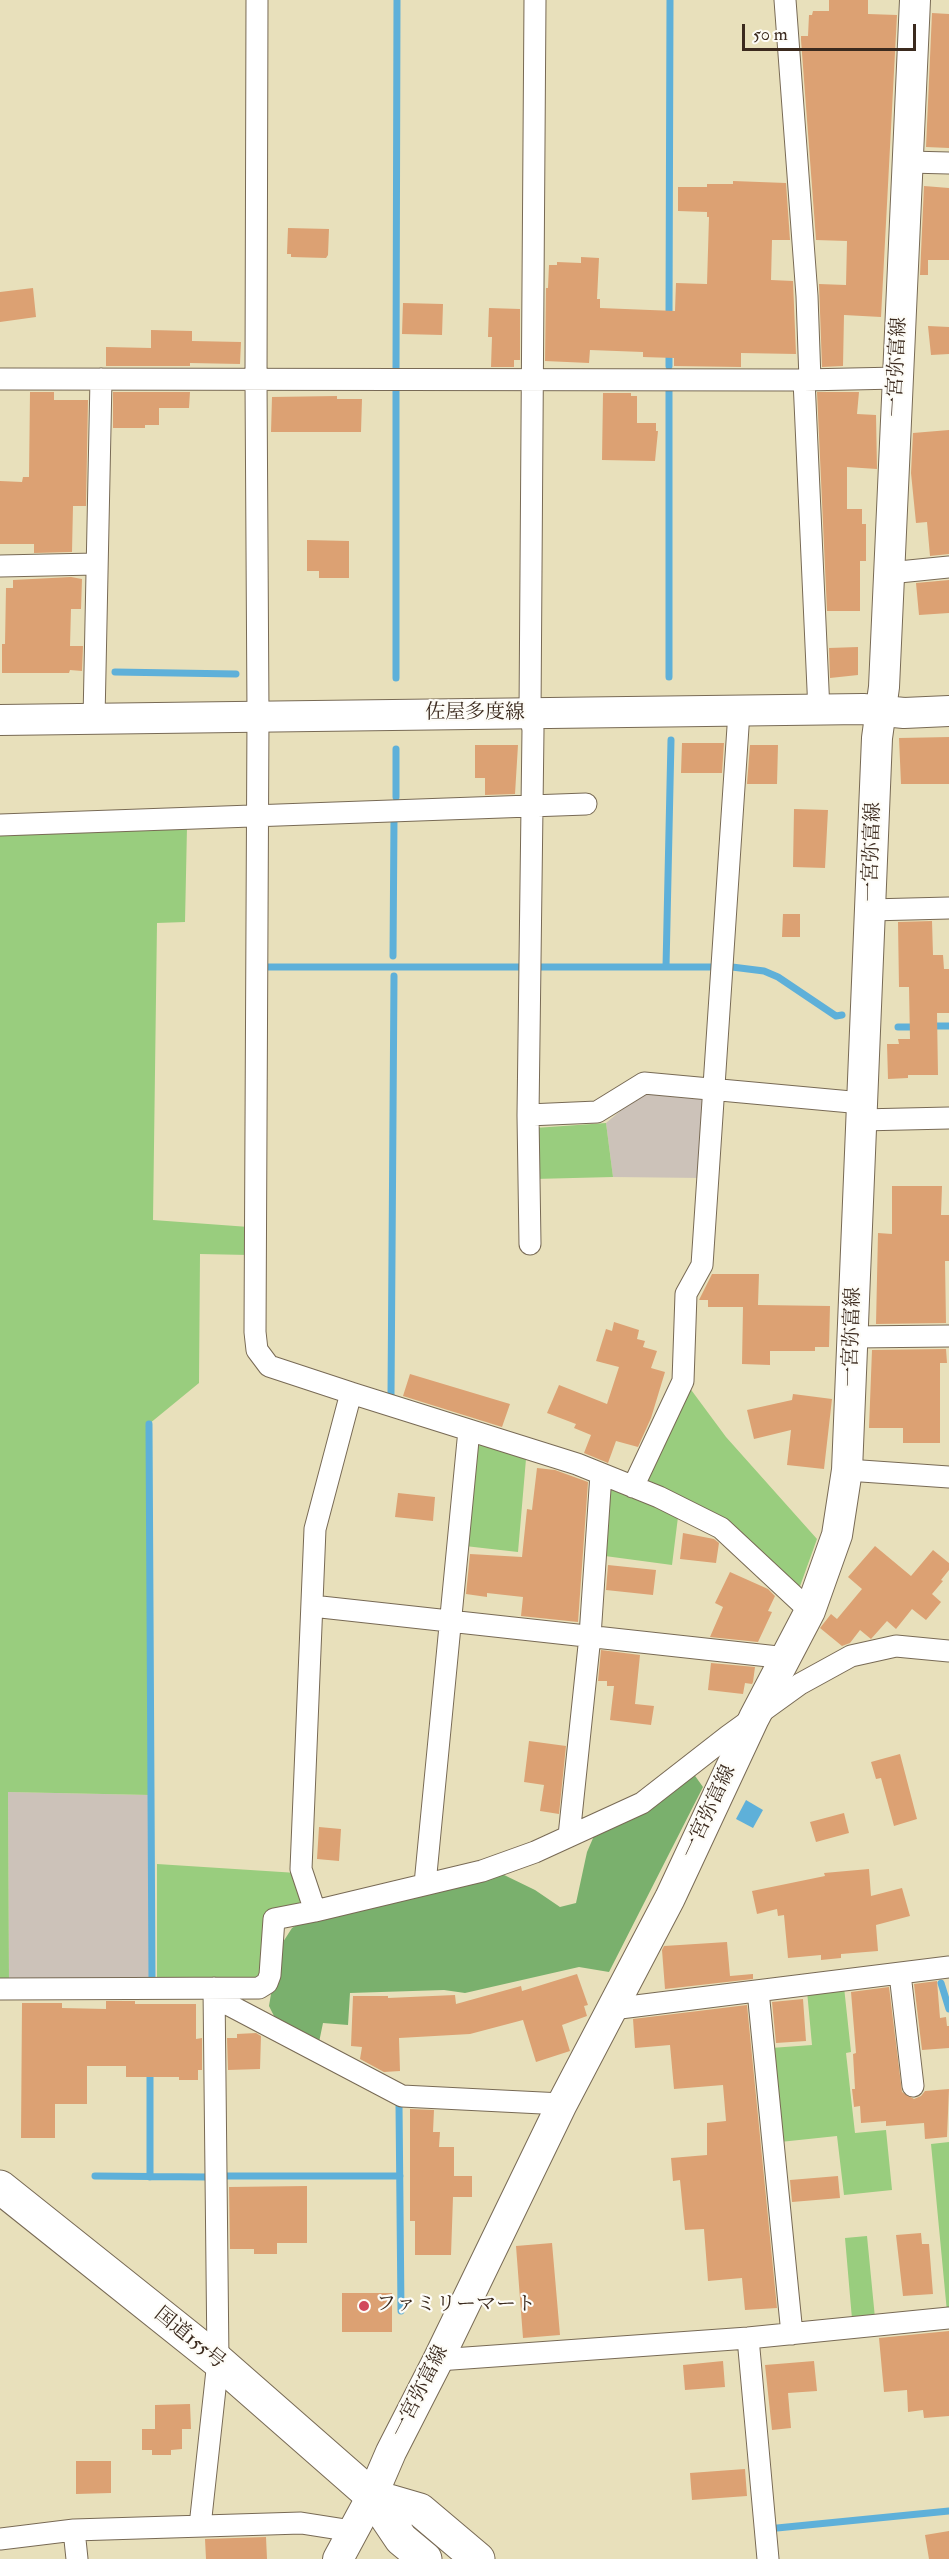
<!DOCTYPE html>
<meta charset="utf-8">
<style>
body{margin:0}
#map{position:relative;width:949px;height:2559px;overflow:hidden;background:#e8e0bb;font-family:"IM FELL Double Pica",serif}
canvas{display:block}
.scale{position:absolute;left:742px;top:24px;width:174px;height:27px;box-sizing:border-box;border:3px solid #3b2a1e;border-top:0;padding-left:8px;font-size:18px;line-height:21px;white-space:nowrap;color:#3b2a1e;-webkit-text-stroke:4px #fdfcf7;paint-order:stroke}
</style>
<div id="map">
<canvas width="949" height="2559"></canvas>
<div class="scale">50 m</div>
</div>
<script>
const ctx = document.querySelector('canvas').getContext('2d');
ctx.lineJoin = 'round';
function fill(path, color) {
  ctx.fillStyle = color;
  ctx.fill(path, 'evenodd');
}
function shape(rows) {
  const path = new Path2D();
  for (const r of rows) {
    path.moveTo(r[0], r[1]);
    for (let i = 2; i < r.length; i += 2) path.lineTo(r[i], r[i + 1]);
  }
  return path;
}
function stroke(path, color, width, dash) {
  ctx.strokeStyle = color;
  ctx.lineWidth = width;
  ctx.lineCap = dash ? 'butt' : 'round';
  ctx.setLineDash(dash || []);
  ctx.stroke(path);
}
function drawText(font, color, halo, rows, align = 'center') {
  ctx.font = font + ' "IM FELL Double Pica","Noto Serif JP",serif';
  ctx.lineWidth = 4.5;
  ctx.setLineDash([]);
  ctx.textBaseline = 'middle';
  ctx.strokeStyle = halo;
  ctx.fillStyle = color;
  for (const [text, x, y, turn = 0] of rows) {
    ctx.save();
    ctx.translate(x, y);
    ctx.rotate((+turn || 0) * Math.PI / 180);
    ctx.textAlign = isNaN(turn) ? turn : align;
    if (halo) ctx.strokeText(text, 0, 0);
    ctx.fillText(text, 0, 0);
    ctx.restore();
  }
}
const industrial = shape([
 [643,1092,709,1099,703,1178,613,1177,606,1123],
 [8,1792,151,1795,152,1980,9,1982]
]);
const green = shape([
 [187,827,185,922,157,923,153,1220,249,1227,249,1255,200,1254,199,1383,149,1424,151,1795,8,1792,9,1982,0,1982,0,832],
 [606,1123,613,1177,534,1179,535,1128],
 [689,1387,726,1437,817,1539,799,1589,644,1484],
 [484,1442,526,1459,518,1552,465,1546,474,1450],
 [610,1487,678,1517,672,1565,605,1556],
 [157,1864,297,1873,309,1907,267,1915,261,1973,253,1981,157,1981],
 [844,1987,851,2052,846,2053,855,2133,886,2130,892,2190,844,2195,837,2136,780,2142,771,2048,812,2045,807,1991],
 [949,2142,949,2312,947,2312,931,2144],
 [867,2236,875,2318,852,2319,845,2238]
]);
const forest = shape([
 [693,1773,703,1787,609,1972,579,1967,465,1993,444,1990,350,1993,348,2025,323,2023,318,2047,276,2020,269,2006,271,1994,277,1985,283,1942,292,1928,310,1917,500,1873,535,1890,560,1907,576,1903,587,1852,597,1829]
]);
const water = shape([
 [746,1800,763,1810,753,1828,736,1819]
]);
const stream = shape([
 [669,318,670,0],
 [669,366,669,351],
 [396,372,397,0],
 [115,672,236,674],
 [669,677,669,391],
 [396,678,396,390],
 [396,797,396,749],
 [393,956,394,820],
 [266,967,525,967],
 [540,967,714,967],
 [666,967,671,740],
 [732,967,764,971,778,977,836,1016,842,1015],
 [930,1026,949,1026],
 [898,1027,916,1027],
 [391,1395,394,976],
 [149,1424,152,1980],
 [941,1983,949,2009],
 [399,2104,401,2311],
 [95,2176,208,2177],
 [220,2176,400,2176],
 [150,2177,150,2069],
 [777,2528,949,2511]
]);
const building = shape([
 [829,0,868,0,868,14,897,15,881,317,844,315,843,366,822,367,819,284,846,285,847,241,816,240,801,40,801,36,808,36,809,15,812,15,813,11,829,11],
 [932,13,949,14,949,148,926,147],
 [733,181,786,183,790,240,772,240,771,280,793,281,796,354,741,353,741,367,674,366,674,358,643,357,643,352,590,350,589,363,545,361,546,288,548,288,549,265,557,265,557,262,581,263,581,257,599,258,597,299,600,299,600,308,675,311,676,283,707,284,709,217,707,217,707,212,678,211,678,187,707,187,707,184,733,184],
 [924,186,949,188,949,260,928,260,928,275,920,275],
 [288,228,329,229,328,255,326,258,291,257,291,254,287,254],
 [33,288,36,317,0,322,0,292],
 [403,303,443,304,442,335,402,334],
 [489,308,520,309,520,360,514,360,514,367,491,367,492,337,488,337],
 [928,326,949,327,949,354,931,355],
 [151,330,192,331,192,341,241,342,240,364,190,363,190,366,106,366,106,347,151,348],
 [30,392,54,392,54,400,88,400,86,506,73,506,72,552,34,553,34,544,0,544,0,481,22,482,23,477,29,477],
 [113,392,190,392,189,408,159,408,159,425,145,425,145,428,113,428],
 [817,392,859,392,857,414,876,415,877,469,847,467,847,509,862,509,862,524,866,524,866,561,860,561,860,611,827,611],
 [603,393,631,393,631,396,637,396,637,423,656,423,656,431,658,431,655,461,602,460],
 [337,396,337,399,362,399,361,432,271,432,272,397],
 [949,430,949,554,930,556,927,522,916,523,911,473,913,433],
 [307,540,349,541,349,578,319,578,319,571,307,571],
 [71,577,82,579,81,609,71,609,70,646,83,646,82,671,70,670,69,673,2,673,2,644,5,644,6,588,13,588,13,580],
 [949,580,949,613,919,615,916,583],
 [858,647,858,675,830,678,829,648],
 [949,737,949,784,901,784,899,738],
 [682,743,724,743,722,773,681,773],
 [475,745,518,745,515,794,485,795,485,778,475,778],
 [750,745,778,745,777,784,747,784],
 [794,809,828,810,825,868,793,867],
 [783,914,800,914,800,937,782,937],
 [932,921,933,955,943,955,944,969,949,969,949,1013,937,1013,938,1075,908,1075,908,1078,888,1079,887,1044,899,1044,898,1039,910,1039,909,987,899,987,898,922],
 [892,1186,942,1186,941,1215,949,1215,949,1261,945,1261,946,1323,876,1324,878,1233,892,1234],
 [712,1274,759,1274,758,1305,830,1306,829,1347,815,1347,815,1351,770,1351,770,1365,742,1364,743,1307,708,1307,708,1300,699,1300],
 [614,1322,639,1330,637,1339,645,1341,643,1347,657,1351,651,1368,665,1372,651,1418,638,1447,616,1441,608,1463,584,1453,591,1435,574,1428,576,1424,547,1413,559,1385,607,1404,619,1367,596,1361,606,1329,612,1331],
 [946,1349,947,1363,940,1363,940,1443,903,1443,903,1428,869,1428,872,1350],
 [410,1374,510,1404,502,1427,403,1396],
 [793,1394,832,1399,824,1469,787,1465,791,1430,754,1439,747,1410,792,1400],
 [537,1468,555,1470,588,1482,578,1622,521,1616,523,1597,487,1593,487,1597,466,1594,470,1554,522,1557,527,1509,532,1510],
 [398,1493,435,1497,433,1521,395,1517],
 [683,1533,714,1539,719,1543,716,1563,680,1559],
 [875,1546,911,1576,933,1550,949,1563,949,1570,941,1580,943,1581,932,1594,941,1602,926,1620,912,1609,896,1629,887,1621,871,1639,860,1630,850,1643,842,1646,820,1628,831,1614,837,1619,862,1589,848,1577],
 [608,1565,656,1570,653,1595,606,1590],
 [730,1572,768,1589,775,1596,768,1611,772,1612,758,1642,710,1637,723,1607,715,1603],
 [601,1650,640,1655,635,1704,654,1706,651,1725,610,1720,614,1686,607,1686,607,1681,598,1681],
 [711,1663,755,1667,753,1682,752,1684,745,1683,743,1694,708,1690],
 [529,1741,566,1746,559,1814,540,1811,544,1785,524,1782],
 [900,1754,917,1819,894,1826,881,1778,876,1779,871,1762],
 [844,1813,849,1833,816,1842,810,1822],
 [319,1827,341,1829,339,1861,317,1859],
 [869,1869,871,1896,902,1888,910,1916,876,1925,878,1951,841,1954,841,1958,821,1960,821,1955,788,1958,784,1915,778,1916,777,1909,757,1914,752,1891,825,1876,824,1873],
 [727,1942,730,1976,753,1974,753,1979,665,1989,662,1950,664,1946],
 [577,1974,588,2005,584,2006,587,2016,562,2025,570,2051,536,2062,523,2020,470,2034,399,2038,400,2071,384,2072,360,2059,362,2047,351,2046,353,1996,388,1996,388,1998,455,1995,456,2004,521,1986,522,1991],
 [937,1981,940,2018,946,2017,947,2026,949,2026,949,2048,922,2050,914,1984],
 [889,1987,902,2092,914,2099,921,2096,925,2091,949,2089,947,2137,925,2139,924,2123,886,2126,886,2121,861,2123,860,2106,854,2107,852,2089,855,2089,853,2054,856,2053,851,1992],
 [803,1999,806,2041,776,2043,772,2002],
 [106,2001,135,2001,135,2004,196,2004,196,2039,202,2038,202,2070,198,2070,198,2080,179,2080,179,2077,126,2077,126,2066,87,2066,87,2104,55,2104,55,2138,21,2138,22,2003,62,2003,62,2008,106,2009],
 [747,2005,777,2308,745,2310,742,2278,708,2281,704,2229,685,2230,680,2180,673,2181,671,2158,707,2155,707,2123,726,2121,723,2085,674,2089,670,2045,635,2048,633,2019],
 [256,2033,261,2036,260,2069,228,2070,227,2038,237,2038,237,2034],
 [410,2109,434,2110,433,2132,440,2132,439,2147,454,2147,454,2176,472,2176,472,2197,453,2197,451,2255,415,2255,415,2221,410,2221],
 [838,2176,840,2198,792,2202,790,2180],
 [307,2186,307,2243,277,2243,277,2254,254,2254,254,2249,230,2249,229,2187],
 [921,2233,922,2244,929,2244,933,2294,903,2296,896,2235],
 [552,2243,560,2335,523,2338,516,2246],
 [342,2293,392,2293,392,2332,342,2332],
 [949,2331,949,2416,924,2418,923,2410,908,2412,907,2390,884,2392,879,2338],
 [723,2361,725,2387,685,2390,683,2365],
 [814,2361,817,2391,788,2393,791,2428,772,2430,765,2365],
 [190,2404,191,2429,182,2429,182,2449,171,2450,171,2455,152,2455,152,2450,142,2450,142,2429,155,2429,155,2405],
 [76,2461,111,2461,111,2493,76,2494],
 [745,2469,747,2496,692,2500,690,2473],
 [949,2531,949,2559,929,2559,925,2535],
 [266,2537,267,2559,206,2559,205,2539]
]);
const minor = shape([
 [785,0,807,296,810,380],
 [908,162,949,163],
 [0,379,804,380,898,378],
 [804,380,819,711],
 [0,566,96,564],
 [889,573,949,567],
 [94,719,101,379],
 [0,825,586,804],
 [870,910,949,908],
 [528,1115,597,1112,644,1083,862,1103],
 [861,1120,949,1118],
 [530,1244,528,1115,533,730,530,713,535,0],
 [853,1337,949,1336],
 [351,1393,577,1464,659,1497,721,1528,810,1611],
 [847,1470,949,1477],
 [633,1487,683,1381,686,1294,702,1265,739,712],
 [312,1606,787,1658],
 [569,1836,590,1636,601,1474],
 [425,1884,469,1430],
 [315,1911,482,1871,535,1852,642,1803,728,1736,800,1684,851,1656,896,1646,949,1651],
 [900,1974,913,2086],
 [214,1988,231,2006,402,2096,562,2104],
 [0,1989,259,1988,267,1983,270,1975,274,1919,315,1911,301,1869,315,1529,351,1393,269,1366,257,1350,255,1332,258,715,256,380,257,0],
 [758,1991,792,2334],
 [612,2009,949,1967],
 [748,2338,768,2559],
 [438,2360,748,2338,949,2318],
 [200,2526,218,2361,214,1988],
 [74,2530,77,2559],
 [0,2539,74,2530,301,2523,352,2531]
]);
const secondary = shape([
 [0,720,863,709,904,713,949,711],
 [338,2559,372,2496,391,2452,438,2360,562,2104,670,1898,754,1718,810,1611,837,1535,847,1470,877,738,884,687,915,0]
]);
const trunk = shape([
 [0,2187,218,2361,372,2496,401,2539,425,2559],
 [372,2496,420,2510,478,2559]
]);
const markers = [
 [364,2306,6,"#d1495b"]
];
const streetNames = [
 ["一宮弥富線",898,367,-87],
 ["佐屋多度線",475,714],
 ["一宮弥富線",873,852,-88],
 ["一宮弥富線",853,1337,-88],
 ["一宮弥富線",710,1812,-65],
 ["国道155号",189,2339,39],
 ["一宮弥富線",421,2392,-63]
];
const poiNames = [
 ["ファミリーマート",376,2306]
];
fill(industrial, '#ccc2b9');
fill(green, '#99cd7e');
fill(forest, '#7ab06d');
fill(water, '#5eb0d9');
stroke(stream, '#5eb0d9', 7);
fill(building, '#dca173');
stroke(minor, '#786a55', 23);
stroke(secondary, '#786a55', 32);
stroke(trunk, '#786a55', 35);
stroke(minor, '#fff', 21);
stroke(secondary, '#fff', 30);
stroke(trunk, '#fff', 33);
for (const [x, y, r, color] of markers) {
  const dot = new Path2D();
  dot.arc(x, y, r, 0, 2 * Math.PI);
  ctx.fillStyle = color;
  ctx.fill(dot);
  stroke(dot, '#fdfcf7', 2);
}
drawText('20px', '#3b2a1e', '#fdfcf7', streetNames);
drawText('20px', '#3b2a1e', '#fdfcf7', poiNames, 'left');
</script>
